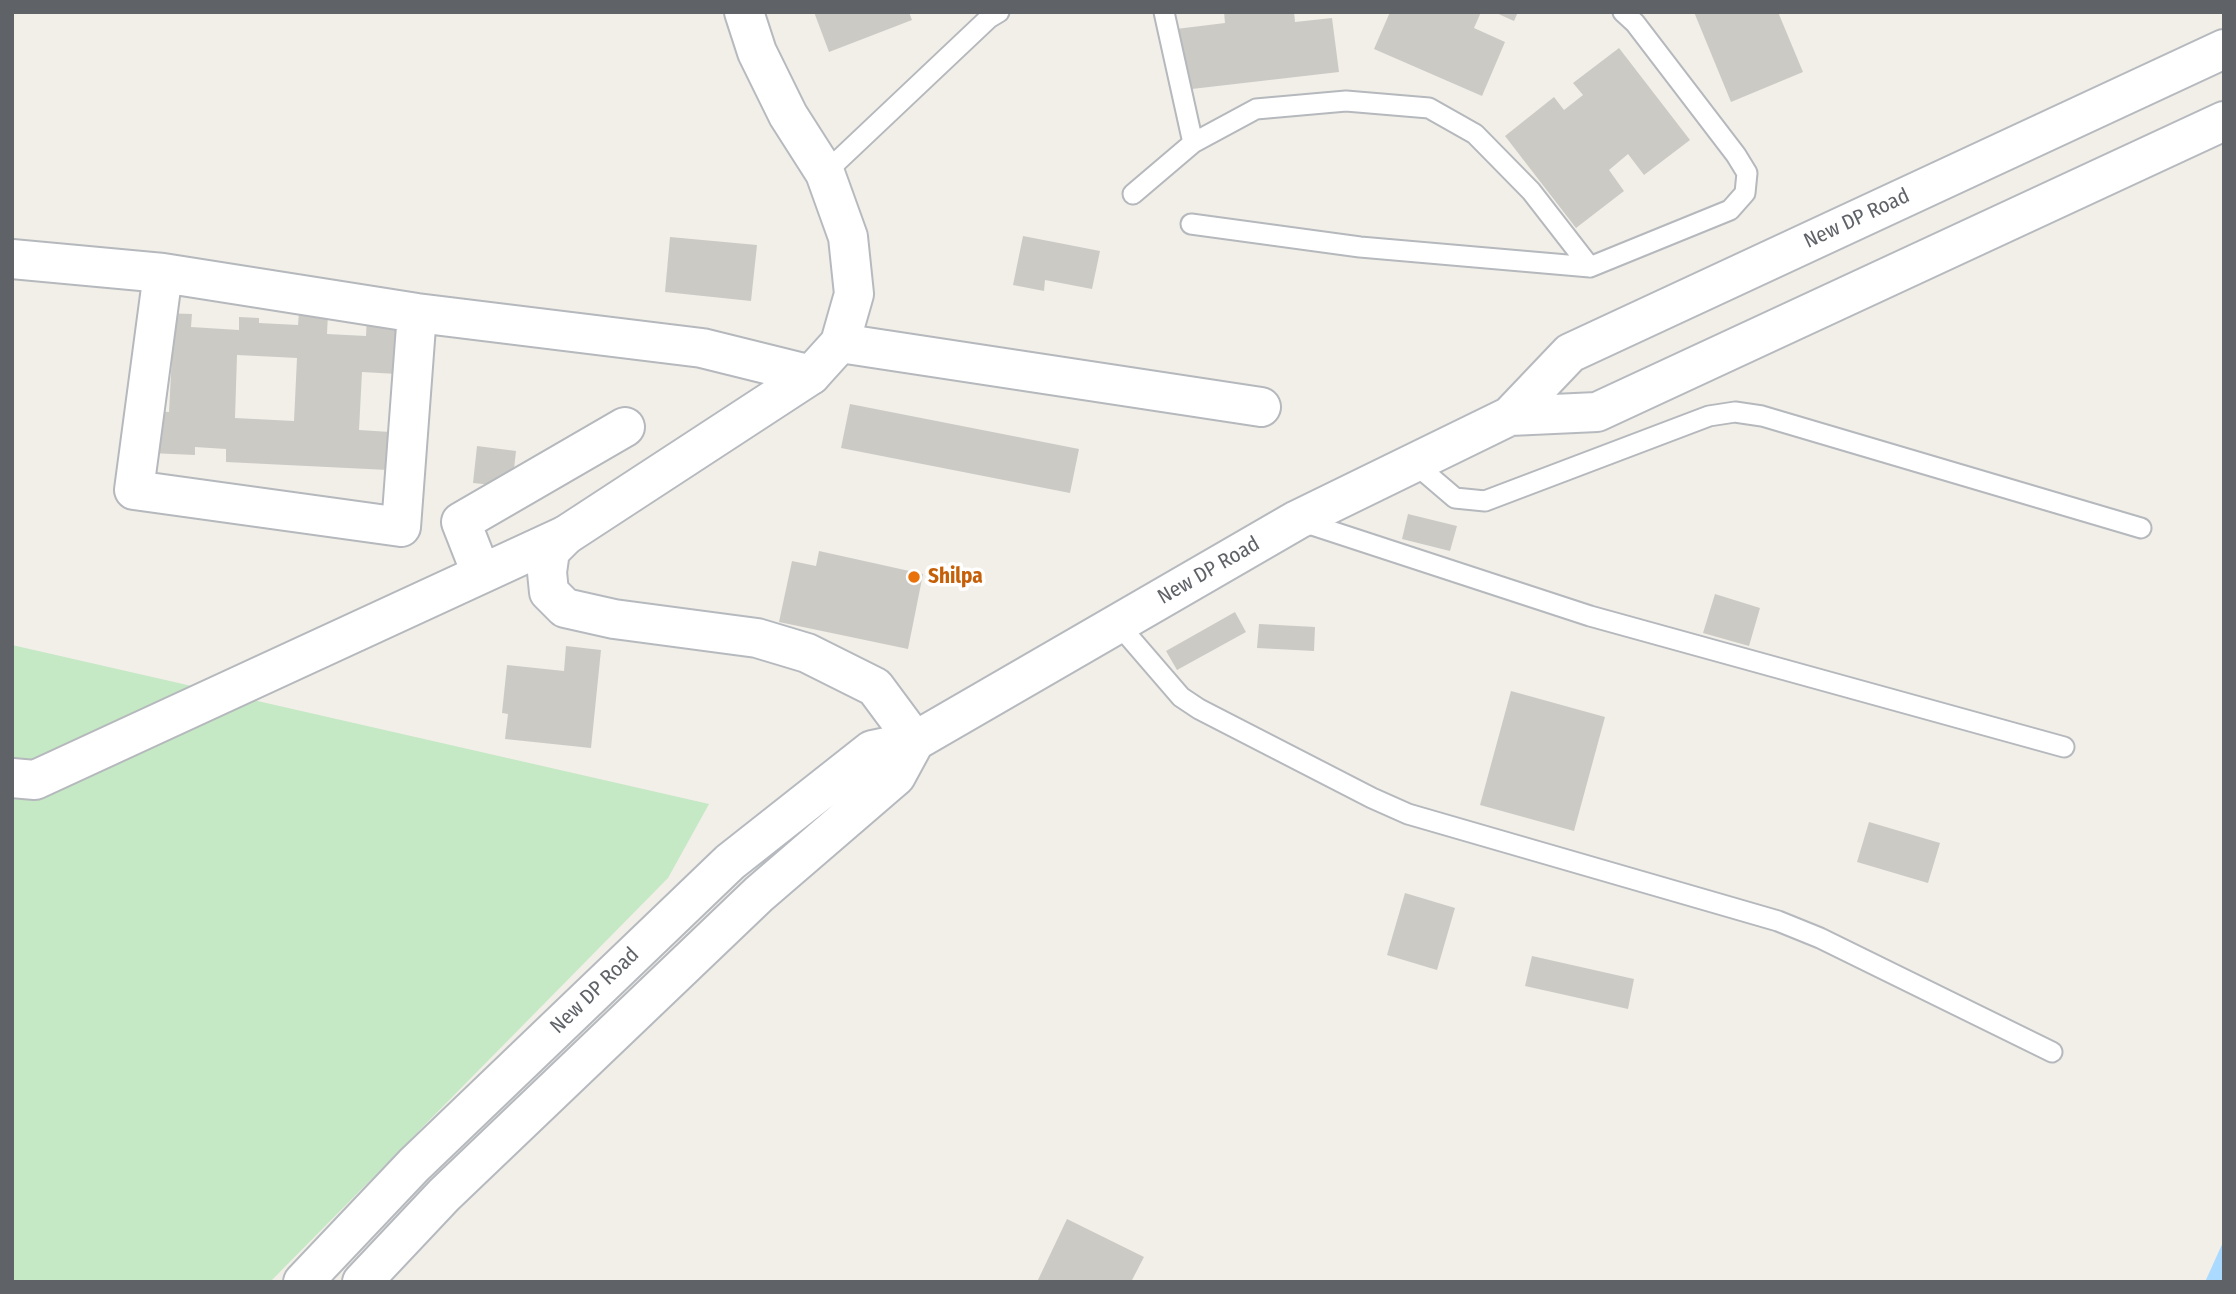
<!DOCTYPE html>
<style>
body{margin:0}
#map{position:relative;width:2236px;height:1294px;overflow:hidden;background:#f1efe8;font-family:"Fira Sans Condensed",sans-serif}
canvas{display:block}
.frame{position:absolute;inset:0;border:14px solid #5f6368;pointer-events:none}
</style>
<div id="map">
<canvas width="2236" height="1294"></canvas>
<div class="frame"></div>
</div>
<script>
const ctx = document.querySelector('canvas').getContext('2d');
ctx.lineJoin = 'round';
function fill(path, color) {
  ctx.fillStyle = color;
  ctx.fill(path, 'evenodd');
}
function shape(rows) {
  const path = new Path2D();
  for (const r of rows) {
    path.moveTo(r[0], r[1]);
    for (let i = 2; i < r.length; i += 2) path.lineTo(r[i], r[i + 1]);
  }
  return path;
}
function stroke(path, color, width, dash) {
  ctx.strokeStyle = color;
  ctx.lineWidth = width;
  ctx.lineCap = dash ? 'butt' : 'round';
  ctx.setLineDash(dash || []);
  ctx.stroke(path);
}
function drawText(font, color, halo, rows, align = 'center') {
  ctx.font = font + ' "Fira Sans Condensed",sans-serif';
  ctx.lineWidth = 7;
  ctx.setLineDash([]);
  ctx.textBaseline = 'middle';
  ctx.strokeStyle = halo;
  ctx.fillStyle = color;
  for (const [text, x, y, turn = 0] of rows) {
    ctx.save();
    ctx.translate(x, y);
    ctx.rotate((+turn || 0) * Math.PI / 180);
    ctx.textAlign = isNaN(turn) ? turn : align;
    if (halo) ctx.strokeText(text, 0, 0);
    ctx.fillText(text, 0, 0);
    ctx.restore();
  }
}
const green = shape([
 [12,645,709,804,668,878,270,1282,12,1282]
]);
const water = shape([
 [2224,1240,2224,1282,2205,1282]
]);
const building = shape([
 [814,12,909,12,912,20,829,52],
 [1224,12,1294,12,1295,22,1332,18,1339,72,1183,90,1176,29,1225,23],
 [1390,12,1481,12,1474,28,1505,42,1482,96,1374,49],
 [1494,12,1518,12,1514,21],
 [1694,12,1778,12,1803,72,1731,102],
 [1619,48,1690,140,1644,175,1628,154,1609,170,1624,191,1576,228,1505,136,1554,97,1564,110,1583,95,1573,83],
 [1023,236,1100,251,1092,289,1045,280,1044,291,1013,285],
 [670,237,757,245,751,301,665,292],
 [299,312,328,313,327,334,366,336,367,315,400,317,397,374,362,372,359,430,390,432,388,470,226,462,226,449,195,447,195,455,150,453,152,411,169,412,172,355,165,354,161,313,192,314,191,327,239,330,239,317,259,318,259,323,298,325],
 [237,355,297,358,294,421,235,418],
 [850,404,1079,449,1070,493,841,448],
 [477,446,516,451,512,487,473,483],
 [1408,514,1457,526,1450,551,1402,539],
 [819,551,923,574,908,649,779,622,792,561,816,566],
 [1715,594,1760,608,1749,646,1703,633],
 [1235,612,1246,632,1177,670,1166,651],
 [1259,624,1315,627,1314,651,1257,648],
 [566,646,601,650,591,748,505,739,508,714,502,713,507,665,564,671],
 [1511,691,1605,717,1574,831,1480,805],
 [1869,822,1940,843,1928,883,1857,862],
 [1405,893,1455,908,1437,970,1387,955],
 [1532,956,1634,979,1628,1009,1525,986],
 [1067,1219,1144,1257,1131,1282,1037,1282]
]);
const lane = shape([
 [1193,143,1256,109,1346,101,1429,108,1475,134,1531,191,1590,267,1730,210,1745,193,1747,173,1736,155,1635,23,1623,12],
 [825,173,989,18,999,12],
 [1133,194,1193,143,1164,12],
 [1191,224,1360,247,1590,267],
 [1414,463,1455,498,1485,501,1709,416,1735,412,1762,416,2141,528],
 [1300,521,1590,616,2064,747],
 [1118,624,1181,697,1199,709,1372,798,1408,814,1778,921,1820,938,2052,1052]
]);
const street = shape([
 [12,259,163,273,417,313,702,348,811,375],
 [163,273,134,490,401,527,417,313],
 [840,343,1261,407],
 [481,573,461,522,625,427],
 [12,778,35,780,566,535]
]);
const secondary = shape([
 [744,12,757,52,788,115,825,173,848,237,854,294,840,343,811,375,566,535,550,551,547,572,549,592,565,608,614,619,757,638,807,653,875,687,915,741],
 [1510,416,1597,412,2224,121],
 [303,1282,414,1165,730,862,872,750,915,741,1297,520,1510,416,1570,353,2224,49],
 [362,1282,444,1195,759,894,896,776,915,741]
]);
const markers = [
 [914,577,7,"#e8710a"]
];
const streetNames = [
 ["New DP Road",1857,219,-25],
 ["New DP Road",1209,571,-30],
 ["New DP Road",595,991,-44]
];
const foodNames = [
 ["Shilpa",928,577]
];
fill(green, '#c5e8c5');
fill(water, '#aadaff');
fill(building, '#cccac5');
stroke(lane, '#b5b8bc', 23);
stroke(street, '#b5b8bc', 42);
stroke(secondary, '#b6babf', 42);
stroke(lane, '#fff', 19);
stroke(street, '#fff', 38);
stroke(secondary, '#fff', 38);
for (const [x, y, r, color] of markers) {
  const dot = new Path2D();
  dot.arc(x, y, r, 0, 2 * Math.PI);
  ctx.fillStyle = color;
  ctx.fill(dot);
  stroke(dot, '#fff', 2.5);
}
drawText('21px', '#5f6368', '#fff', streetNames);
drawText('bold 21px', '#c56008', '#fff', foodNames, 'left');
</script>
